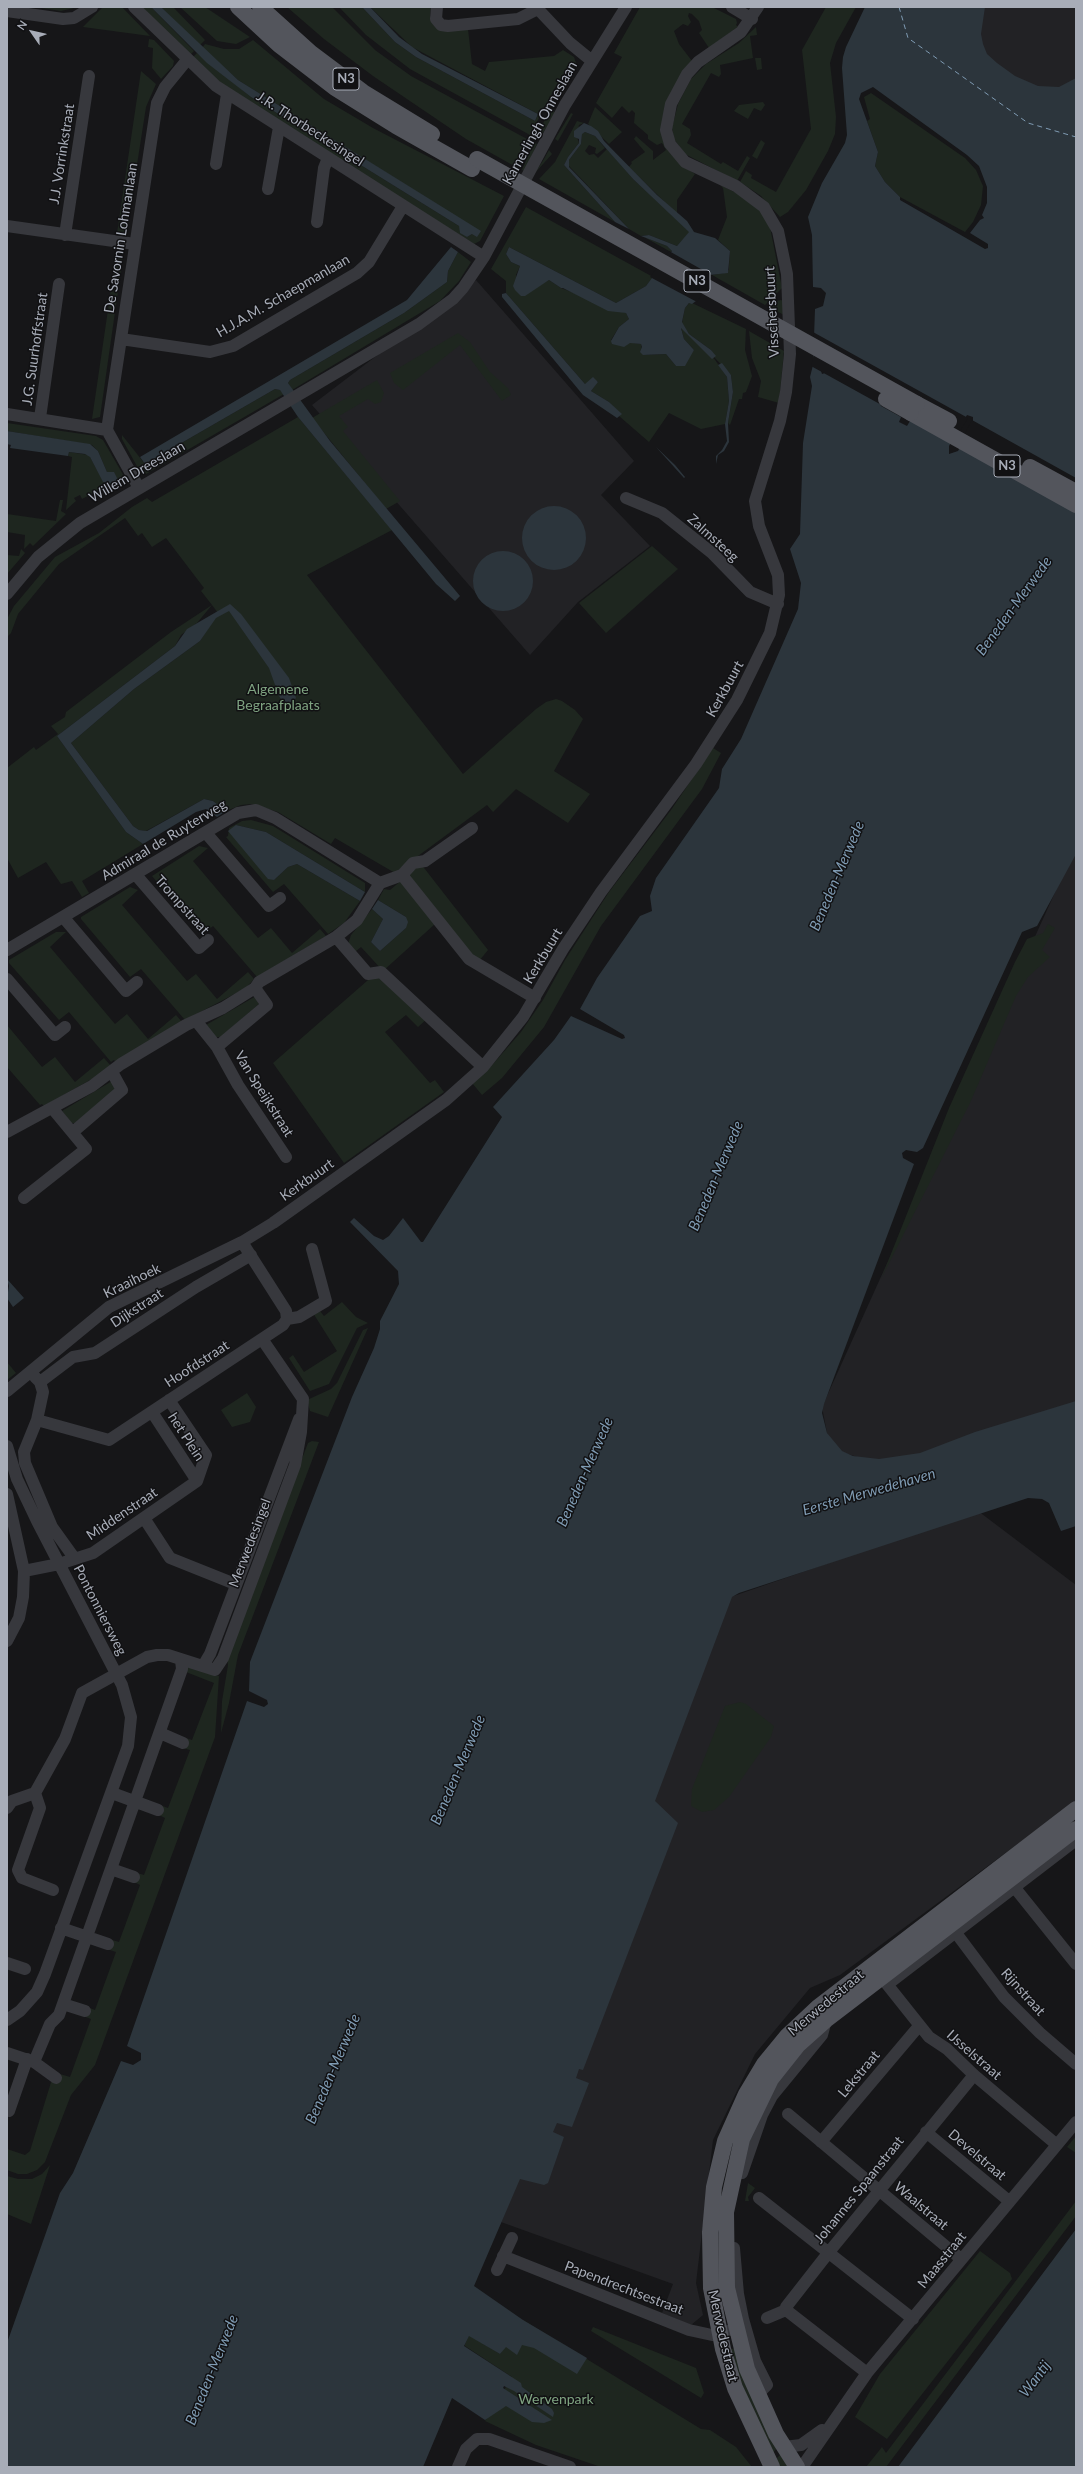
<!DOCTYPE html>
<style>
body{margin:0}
#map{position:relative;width:1083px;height:2474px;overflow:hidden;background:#161618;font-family:Lato,sans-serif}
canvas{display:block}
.frame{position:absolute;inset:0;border:8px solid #a8adb8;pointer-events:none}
.north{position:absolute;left:12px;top:12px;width:40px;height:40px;-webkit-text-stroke:3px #111113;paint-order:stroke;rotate:304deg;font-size:11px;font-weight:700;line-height:16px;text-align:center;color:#a8adb8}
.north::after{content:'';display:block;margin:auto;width:14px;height:18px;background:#a8adb8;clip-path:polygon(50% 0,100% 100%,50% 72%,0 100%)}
</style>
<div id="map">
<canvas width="1083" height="2474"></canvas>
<div class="frame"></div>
<div class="north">N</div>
</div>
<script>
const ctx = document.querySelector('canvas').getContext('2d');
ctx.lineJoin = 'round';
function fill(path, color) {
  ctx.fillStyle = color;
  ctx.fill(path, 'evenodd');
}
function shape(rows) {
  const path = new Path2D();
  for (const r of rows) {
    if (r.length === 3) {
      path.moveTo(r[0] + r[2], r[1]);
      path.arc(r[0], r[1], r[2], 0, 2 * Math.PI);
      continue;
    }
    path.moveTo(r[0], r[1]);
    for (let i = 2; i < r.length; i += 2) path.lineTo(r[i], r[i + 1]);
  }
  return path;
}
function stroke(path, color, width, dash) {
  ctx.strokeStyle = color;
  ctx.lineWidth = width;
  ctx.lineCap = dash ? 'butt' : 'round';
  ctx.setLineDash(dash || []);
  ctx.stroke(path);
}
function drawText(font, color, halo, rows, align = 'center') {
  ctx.font = font + ' Lato,sans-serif';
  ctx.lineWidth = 3;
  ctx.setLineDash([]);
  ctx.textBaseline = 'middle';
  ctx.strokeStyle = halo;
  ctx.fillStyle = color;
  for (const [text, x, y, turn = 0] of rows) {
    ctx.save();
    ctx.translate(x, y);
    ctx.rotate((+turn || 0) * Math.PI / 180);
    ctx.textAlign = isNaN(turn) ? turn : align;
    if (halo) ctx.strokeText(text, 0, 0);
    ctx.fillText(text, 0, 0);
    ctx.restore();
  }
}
const built = shape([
 [974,7,1076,7,1076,82,1037,95,986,68],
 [476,280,634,461,601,495,650,546,578,602,530,655,312,405],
 [1076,846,1076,1414,919,1466,860,1458,839,1451,828,1438,822,1407],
 [978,1511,1076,1585,1076,1801,840,1975,810,1988,755,2054,713,2140,696,2283,703,2315,691,2325,662,2313,673,2284,501,2222,725,1599]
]);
const green = shape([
 [35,7,78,7,61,11],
 [103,7,122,7,150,36,83,27],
 [142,7,151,7,194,51,189,56],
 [161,7,173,7,205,40,199,46],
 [180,7,205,7,250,37,236,44,217,41],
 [287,7,332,7,375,50,411,76,527,139,516,167,466,139,373,76,324,39],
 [339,7,362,7,395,42,416,57,535,121,538,114,412,47,370,7,431,7,430,16,468,29,472,64,485,71,489,62,554,56,563,50,574,57,576,63,556,86,530,135,410,69,366,35],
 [640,7,712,7,736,19,737,23,736,25,738,27,709,48,699,33,702,30,699,21,692,14,689,13,688,16,691,22,688,26,683,24,674,31,679,44,692,61,662,119,682,165,695,174,677,200,677,214,629,167,632,163,631,162,645,152,634,139,636,136,653,151,653,160,666,150,662,143,657,145,648,139,648,135,634,123,635,113,632,110,629,113,622,106,612,118,596,103,622,57,614,53],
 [826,7,856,7,836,43,830,63,836,117,835,134,828,151,806,190,788,212,780,217,761,196,740,182,746,171,752,175,751,178,776,192,811,129,802,50],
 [756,27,757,35,750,36,753,58,720,65,721,74,719,77,711,73,682,124,690,129,691,135,687,143,721,164,723,162,738,171,747,156,750,158,737,181,685,154,674,139,672,128,678,104,691,79,706,64,739,43],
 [149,39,154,40,174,61,173,66,161,79,152,68,153,48,148,47],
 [253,40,324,99,373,128,504,196,480,241,474,244,231,92,192,58,197,53,251,97,459,226,467,237,472,234,441,207,238,80,202,48,205,44,224,49,239,49],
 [755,58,761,58,762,69,757,70],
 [141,71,156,84,146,107,127,229,122,234,117,233],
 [871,93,965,158,976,170,983,186,981,205,973,222,965,232,900,197,885,182,875,166,878,152,867,121,870,119,864,97],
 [763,102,765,105,761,111,754,108,748,119,734,111,739,105],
 [595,107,622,132,609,144,588,124],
 [550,109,556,113,542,134,539,132],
 [571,113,573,114,558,141,555,139],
 [577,121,584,123,579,125,577,137,579,143,568,157,564,165,615,222,539,179,555,162],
 [585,132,595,136,605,148,597,154,595,153,596,148,589,145,585,151,589,155,594,154,598,158,607,149,633,179,690,232,677,246,649,235,641,236,629,229,569,166,569,160,581,144,582,133],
 [761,140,765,143,757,159,752,156],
 [534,142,537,144,525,171,522,170],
 [549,150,552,154,535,173,544,159],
 [720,185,741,195,761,211,769,222,782,288,765,305,712,275,724,273,729,270,729,266,730,251,718,240,727,217,723,188],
 [526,207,653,277,646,286,616,303,509,247,506,254,511,262,520,266,516,275,521,296,549,280,561,288,626,313,629,319,619,327,611,340,641,344,643,355,666,354,676,366,694,350,684,339,681,327,713,357,727,377,729,401,725,424,701,429,669,413,649,442,619,416,621,414,609,402,591,391,598,381,585,384,506,293,506,281,491,269],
 [644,237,667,246,672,251,671,252],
 [458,252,471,262,459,281,440,301,292,390,288,383,290,380,404,313,447,282,448,271],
 [116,255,123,256,100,417,92,419],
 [781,300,783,301,784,315,769,307,776,301],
 [690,302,746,329,745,350,752,376,746,392,743,393,742,399,739,399,730,425,728,423,733,392,731,375,714,357,711,350,689,334,682,323,685,308],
 [749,331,784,351,779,403,758,397,761,381,752,358],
 [458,333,470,342,490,372,508,388,511,395,502,401,460,345,403,390,394,383,390,373],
 [377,380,384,393,381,402,375,404,368,399,339,416,348,427,343,431,400,501,386,509,312,418],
 [275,389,280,390,284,394,146,474,139,470,122,439,122,435,145,464],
 [298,417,392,530,307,575,463,774,536,709,546,702,556,699,562,701,575,710,583,719,554,771,590,794,568,823,516,789,493,812,487,805,395,873,335,838,331,844,278,812,251,804,241,805,226,811,213,801,204,799,146,831,139,830,133,826,71,743,134,689,200,641,218,613,212,605,197,623,181,635,175,646,57,736,126,832,143,844,82,881,89,893,82,897,72,881,61,884,46,862,18,878,7,858,7,768,34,747,36,750,58,734,51,726,65,717,66,712,171,632,212,605,201,591,204,588,166,538,152,547,142,533,138,536,125,518,59,564,18,614,11,633,7,637,7,619,14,606,55,557,99,533,132,507,147,498,152,502],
 [7,423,96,436,103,440,125,478,124,483,97,491,82,499,80,495,74,498,76,501,66,510,72,457,68,456,69,452,89,455,104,483,117,481,114,473,107,472,98,451,92,445,7,431],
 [60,500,63,500,61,511,66,514,33,546,30,543,24,549,25,535,7,532,7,514,56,521],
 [652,546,678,569,606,633,579,603],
 [21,549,25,553,7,574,7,555,19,556],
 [713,748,721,753,702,789,601,926,544,1027,502,1078,482,1095,472,1083,493,1064,521,1032,543,1000,565,960,609,892,671,810],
 [251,820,273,826,365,883,365,892,266,832,236,825,274,880,288,867,297,864,360,901,344,923,328,934,284,884,273,892,226,837,228,836,229,828,242,821],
 [199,846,208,848,193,861,258,938,271,928,292,953,320,929,326,936,257,977,213,926,202,935,152,876],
 [421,864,488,950,479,961,464,950,408,875],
 [402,880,435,924,383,971,361,947,355,952,348,944,351,935,372,909,383,919,371,942,380,951,406,928,406,917,378,900,384,889,390,890],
 [130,887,138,890,122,905,187,981,196,974,217,999,248,972,254,979,246,988,185,1020,141,969,130,977,81,919,81,917],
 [1048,924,1055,928,1042,950,1050,957,1028,977,1016,996,970,1103,881,1279,949,1108,1015,962,1027,939,1043,933],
 [56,932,66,932,50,947,115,1024,127,1014,148,1039,176,1015,182,1022,116,1062,114,1060,111,1062,69,1012,59,1020,9,963,9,960],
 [375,974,428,1018,418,1027,406,1015,385,1032,430,1083,435,1080,444,1092,344,1163,273,1063],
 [256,996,259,1004,221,1037,214,1037,206,1025],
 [7,1025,42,1067,55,1057,75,1082,104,1058,111,1066,99,1075,44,1106,42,1104,40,1105,7,1067],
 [112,1081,115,1090,75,1123,71,1123,62,1111],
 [342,1302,356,1317,368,1323,357,1328,329,1384,310,1391,289,1358,293,1355,304,1372,337,1351,313,1313,320,1311,324,1316],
 [368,1328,328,1417,310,1411,307,1400,331,1389,337,1383,363,1330],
 [7,1362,16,1373,7,1380],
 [247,1393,256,1407,250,1422,232,1427,221,1410],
 [312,1441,319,1442,238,1655,229,1703,221,1733,222,1701,228,1665,227,1654,308,1443],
 [186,1666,219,1676,215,1737,95,2065,71,2095,45,2162,37,2170,27,2174,18,2174,7,2170,7,2149,25,2155,30,2151,52,2079,60,2074,70,2077,91,2019,83,2016,84,2006,95,2010,116,1952,107,1949,109,1939,119,1942,140,1885,130,1880,134,1872,144,1875,165,1818,157,1814,160,1805,168,1808,190,1750,179,1747,183,1737,192,1740,214,1683,186,1672],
 [740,1702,746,1704,774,1726,771,1737,729,1797,714,1810,702,1812,691,1806,692,1789,725,1706],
 [1076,2136,1076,2153,1067,2147],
 [50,2165,31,2224,7,2214,7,2176,18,2179,32,2179,42,2174],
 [748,2183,755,2188,748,2197,749,2201,745,2201],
 [1076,2201,1076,2216,886,2467,866,2467,882,2447,886,2453],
 [980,2251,1010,2273,1012,2279,887,2439,855,2417,880,2374],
 [523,2320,701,2429,710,2430,736,2447,752,2467,601,2467,536,2445,485,2421,512,2377,465,2346,465,2344,469,2335,500,2354],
 [593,2327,696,2368,704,2393,701,2398,591,2331],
 [736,2348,778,2447,771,2455,728,2350],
 [781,2454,788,2467,780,2467,774,2461]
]);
const water = shape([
 [151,7,161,7,238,80,481,231,477,237,472,234,467,237,460,233,459,226,251,97,207,63],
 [362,7,370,7,399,37,422,54,538,114,535,121,416,57,395,42],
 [865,7,985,7,981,34,983,44,987,54,997,63,1015,76,1038,86,1059,87,1076,78,1076,854,1037,926,1022,932,923,1148,917,1152,906,1150,902,1153,903,1158,914,1164,824,1404,822,1413,827,1433,842,1451,853,1456,879,1459,920,1453,975,1432,1076,1401,1076,1526,1061,1531,1049,1503,1042,1499,1028,1498,739,1593,732,1597,655,1801,678,1823,583,2070,579,2069,576,2078,589,2083,572,2127,557,2123,553,2132,564,2137,548,2183,544,2185,520,2179,474,2286,523,2320,587,2358,577,2374,534,2348,522,2345,517,2355,506,2347,500,2354,469,2336,464,2346,521,2383,522,2387,552,2409,554,2413,553,2417,514,2391,504,2386,503,2388,552,2420,544,2423,532,2422,506,2406,485,2420,452,2398,423,2467,7,2467,7,2343,60,2193,73,2173,121,2061,133,2065,141,2060,141,2053,127,2046,247,1701,264,1707,268,1704,267,1700,249,1691,250,1662,352,1397,374,1348,380,1329,380,1321,399,1284,398,1271,350,1222,354,1218,374,1236,383,1240,389,1236,403,1218,421,1242,423,1242,502,1117,493,1107,554,1040,571,1016,622,1039,625,1038,624,1035,580,1009,597,978,640,916,652,911,650,896,656,878,719,788,722,769,741,739,798,609,801,583,790,549,800,534,803,443,812,386,810,377,813,365,815,309,823,306,826,293,821,288,813,287,812,235,808,217,822,183,845,143,847,135,842,68,843,57,846,47],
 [873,87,967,155,979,166,987,187,987,203,982,215,984,218,980,220,970,233,988,244,988,248,985,249,900,200,900,197,885,182,875,166,878,152,859,99,861,93],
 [833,350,836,352,825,373,822,374,821,371],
 [880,403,910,421,907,426,899,422,901,417,881,406],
 [967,415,973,417,973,423,958,451,949,454,949,446],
 [584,123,591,126,598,131,604,141,657,195,687,221,694,232,715,238,730,251,728,273,710,275,696,301,692,304,689,303,685,308,682,322,689,334,711,350,716,356,712,359,681,328,684,339,694,350,685,366,676,366,666,354,643,355,640,352,642,347,641,344,630,343,624,347,612,344,611,341,619,327,629,319,626,313,608,311,563,288,561,288,549,280,525,296,521,296,515,290,513,286,520,266,511,262,506,254,509,247,616,303,646,286,672,251,667,246,641,236,649,235,677,246,689,232,633,179,595,136,585,132,582,134,581,144,569,160,569,167,629,229,615,222,564,165,568,157,579,143,579,139,574,137,574,131],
 [451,247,458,252,448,271,447,282,404,313,290,380,288,383,330,441,460,596,455,601,436,584,298,417,280,390,275,389,145,464,140,457,407,300],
 [506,293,585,384,593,377,598,382,591,391,609,402,622,414,617,418,583,395,502,297,502,294],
 [722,363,731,375,733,392,728,423,729,442,724,451,718,455,716,464,716,456,722,450,727,441,725,424,729,401,727,377,718,365],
 [7,431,90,444,98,451,107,472,114,472,118,480,109,484,103,482,90,457,85,454,69,452,68,456,10,448,11,445,7,444],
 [656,447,675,465,685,477,684,478],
 [554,538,32],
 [503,581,30],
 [230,604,241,614,289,678,296,698,291,703,284,703,279,696,269,668,229,611,216,618,200,641,134,689,71,743,133,826,139,830,147,831,204,799,213,801,226,811,217,817,206,809,196,812,143,844,126,832,57,736,175,646,187,629],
 [236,825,266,832,365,892,360,901,297,864,288,867,274,880,268,879,228,831],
 [378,900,406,917,408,922,406,928,380,951,371,942,383,919,372,909],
 [7,1279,24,1298,13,1307,7,1298,9,1286],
 [1076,2229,1076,2467,898,2467]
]);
const pier = shape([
 [669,251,715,277,712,277,697,302,650,277],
 [813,332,968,418,952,444,811,366,814,354],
 [972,420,1076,478,1076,513,958,447]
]);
const ferry = shape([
 [899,7,908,38,1028,123,1076,137]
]);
const minor = shape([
 [134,7,216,86,484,257],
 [437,7,436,19,441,25,448,26,518,19,538,9],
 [536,7,570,43,592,61],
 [732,7,752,19],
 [7,11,63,19,74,18,92,7],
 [216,164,227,94],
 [268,189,279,127],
 [317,222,324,168,328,158],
 [7,226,135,244],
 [65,235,89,76],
 [121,339,210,352,233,346,357,273,369,262,403,206],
 [7,414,107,430,139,488],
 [40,418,59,284],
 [107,430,157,103,165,87,187,60],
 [626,498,662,513,712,553,750,592,778,604],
 [7,594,38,557,80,523,419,324,453,299,463,288,484,257,565,105,626,7],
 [206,833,269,906,280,898],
 [136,875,199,948,208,940],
 [402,875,469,959,535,998],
 [380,883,402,875,413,863,425,861,472,828],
 [64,918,126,991,137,982],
 [336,937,368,974,381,972,483,1067],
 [7,950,238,813,256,810,275,818,380,883],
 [7,979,55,1035,65,1027],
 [197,1022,217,1047,267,1005,255,988],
 [217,1047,238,1085,286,1157],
 [7,1132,92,1086,121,1064,186,1025,223,1008,255,988,259,982,336,937,357,920,380,883],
 [73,1132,122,1090,112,1072],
 [24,1198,86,1149,52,1108],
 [287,1319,299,1317,326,1301,312,1249],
 [35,1377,40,1382,43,1392,37,1420,24,1452,25,1463,52,1527,75,1559],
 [40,1382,73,1357,95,1353,196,1287,251,1255],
 [7,1391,109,1307,242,1242,273,1223,446,1100,483,1067,523,1017,563,949,601,892,696,764,737,700,770,633,779,595,778,575,759,526,755,501,780,421,786,392,790,354,787,274,778,231,764,207,736,186,685,162,670,144,666,130,671,104,687,74,698,62,741,32,758,7],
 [152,1412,197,1481,206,1455,169,1400],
 [37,1420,109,1440,283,1325,287,1319,286,1311,242,1242],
 [7,1446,17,1479,37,1521,122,1685,131,1717,128,1746,45,1974,37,1992,20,2011,7,2020],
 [7,1494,24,1571,23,1597,19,1618,7,1641],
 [144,1518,170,1558,235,1584],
 [24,1571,59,1564,93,1553,197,1481],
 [203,1666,210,1654,299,1419],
 [160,1733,183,1743],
 [112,1793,158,1810],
 [7,1808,12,1801,35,1793],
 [111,1869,134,1877],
 [1015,1888,1076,1964],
 [53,1890,22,1878,18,1870,40,1808,35,1793,65,1739,82,1693,147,1657,157,1655,168,1655,215,1670,223,1658,295,1465,301,1432,303,1399,262,1339],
 [61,1928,108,1944],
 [956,1933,1004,1997,1040,2033,1076,2064],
 [7,1963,25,1969],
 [882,1978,929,2037,947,2049,974,2075,1057,2145],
 [888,1984,1076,1840],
 [63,2004,85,2011],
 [7,2053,34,2062,50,2024,59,2015,182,1669,181,1660],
 [34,2062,56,2078],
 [7,2110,9,2111,27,2059],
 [788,2114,961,2259],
 [926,2132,1009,2201],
 [821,2142,919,2026],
 [742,2173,762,2115,772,2096,822,2035,826,2020],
 [759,2198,913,2319],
 [734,2248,738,2294,743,2319,755,2361,767,2385,758,2394],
 [503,2256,689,2330,712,2335,736,2329],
 [497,2270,512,2238],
 [786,2310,786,2307,829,2252,974,2075],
 [786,2310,867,2373],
 [767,2318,786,2310],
 [784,2447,801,2445,822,2430],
 [458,2467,466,2449,477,2439,489,2439,570,2467],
 [802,2467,867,2373,1076,2122]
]);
const major = shape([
 [238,7,279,45,335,88,396,126,472,169],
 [260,7,311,53,363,92,432,134],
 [917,404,949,421],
 [911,413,1076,505],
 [1030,467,1076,492],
 [772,2467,735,2388,723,2349,711,2288,710,2232,714,2187,725,2141,746,2094,764,2064,787,2036,818,2007,1076,1809],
 [797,2467,776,2434,747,2369,727,2288,726,2212,742,2139,771,2079,798,2045,826,2020,1076,1829]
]);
const majorBridge = shape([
 [477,159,917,404],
 [886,399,911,413]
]);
const shields = [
 [346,79,26],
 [697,281,26],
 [1007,466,26]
];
const shieldNames = [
 ["N3",346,79],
 ["N3",697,281],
 ["N3",1007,466]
];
const streetNames = [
 ["Kamerlingh Onneslaan",540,123,-61],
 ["J.R. Thorbeckesingel",310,129,33],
 ["J.J. Vorrinkstraat",62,154,-81],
 ["De Savornin Lohmanlaan",121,238,-81],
 ["H.J.A.M. Schaepmanlaan",283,296,-30],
 ["Visschersbuurt",772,312,-93],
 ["J.G. Suurhoffstraat",35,349,-82],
 ["Willem Dreeslaan",137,472,-30],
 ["Zalmsteeg",713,538,42],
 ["Kerkbuurt",725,689,-61],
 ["Admiraal de Ruyterweg",164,840,-31],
 ["Trompstraat",182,905,48],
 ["Kerkbuurt",543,956,-59],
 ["Van Speijkstraat",264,1094,58],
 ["Kerkbuurt",307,1180,-35],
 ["Kraaihoek",132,1281,-26],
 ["Dijkstraat",137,1308,-33],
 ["Hoofdstraat",197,1364,-33],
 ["het Plein",186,1437,57],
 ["Middenstraat",122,1514,-34],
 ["Merwedesingel",250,1543,-69],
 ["Pontonniersweg",100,1610,63],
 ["Rijnstraat",1023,1992,48],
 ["Merwedestraat",826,2003,-40],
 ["IJsselstraat",974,2055,41],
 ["Lekstraat",859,2074,-50],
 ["Develstraat",977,2155,40],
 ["Johannes Spaanstraat",859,2190,-51],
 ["Waalstraat",921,2206,40],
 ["Maasstraat",942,2260,-51],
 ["Papendrechtsestraat",624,2288,21],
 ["Merwedestraat",723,2336,77]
];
const parkNames = [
 ["Algemene",278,689],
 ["Begraafplaats",278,705],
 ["Wervenpark",556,2399]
];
const waterNames = [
 ["Beneden-Merwede",1014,606,-54],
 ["Beneden-Merwede",837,876,-67],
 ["Beneden-Merwede",716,1176,-67],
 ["Beneden-Merwede",585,1472,-66],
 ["Eerste Merwedehaven",869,1492,-16],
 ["Beneden-Merwede",458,1770,-67],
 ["Beneden-Merwede",333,2069,-67],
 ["Beneden-Merwede",212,2370,-68],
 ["Wantij",1035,2379,-53]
];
fill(built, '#222225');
fill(green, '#1e261f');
fill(water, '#2c353c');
fill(pier, '#161618');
stroke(ferry, '#7f9bb3', 1, [5, 4]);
stroke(minor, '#37383d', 12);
stroke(major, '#53555c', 16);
stroke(majorBridge, '#53555c', 16);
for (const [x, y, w] of shields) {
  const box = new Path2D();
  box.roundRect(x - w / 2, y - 11, w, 22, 3);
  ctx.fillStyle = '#111113';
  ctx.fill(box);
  stroke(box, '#a8adb8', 1);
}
drawText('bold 13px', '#a8adb8', null, shieldNames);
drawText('14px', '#a8adb8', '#111113', streetNames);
drawText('14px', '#7fa381', '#111113', parkNames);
drawText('italic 15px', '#7f9bb3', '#111113', waterNames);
</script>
